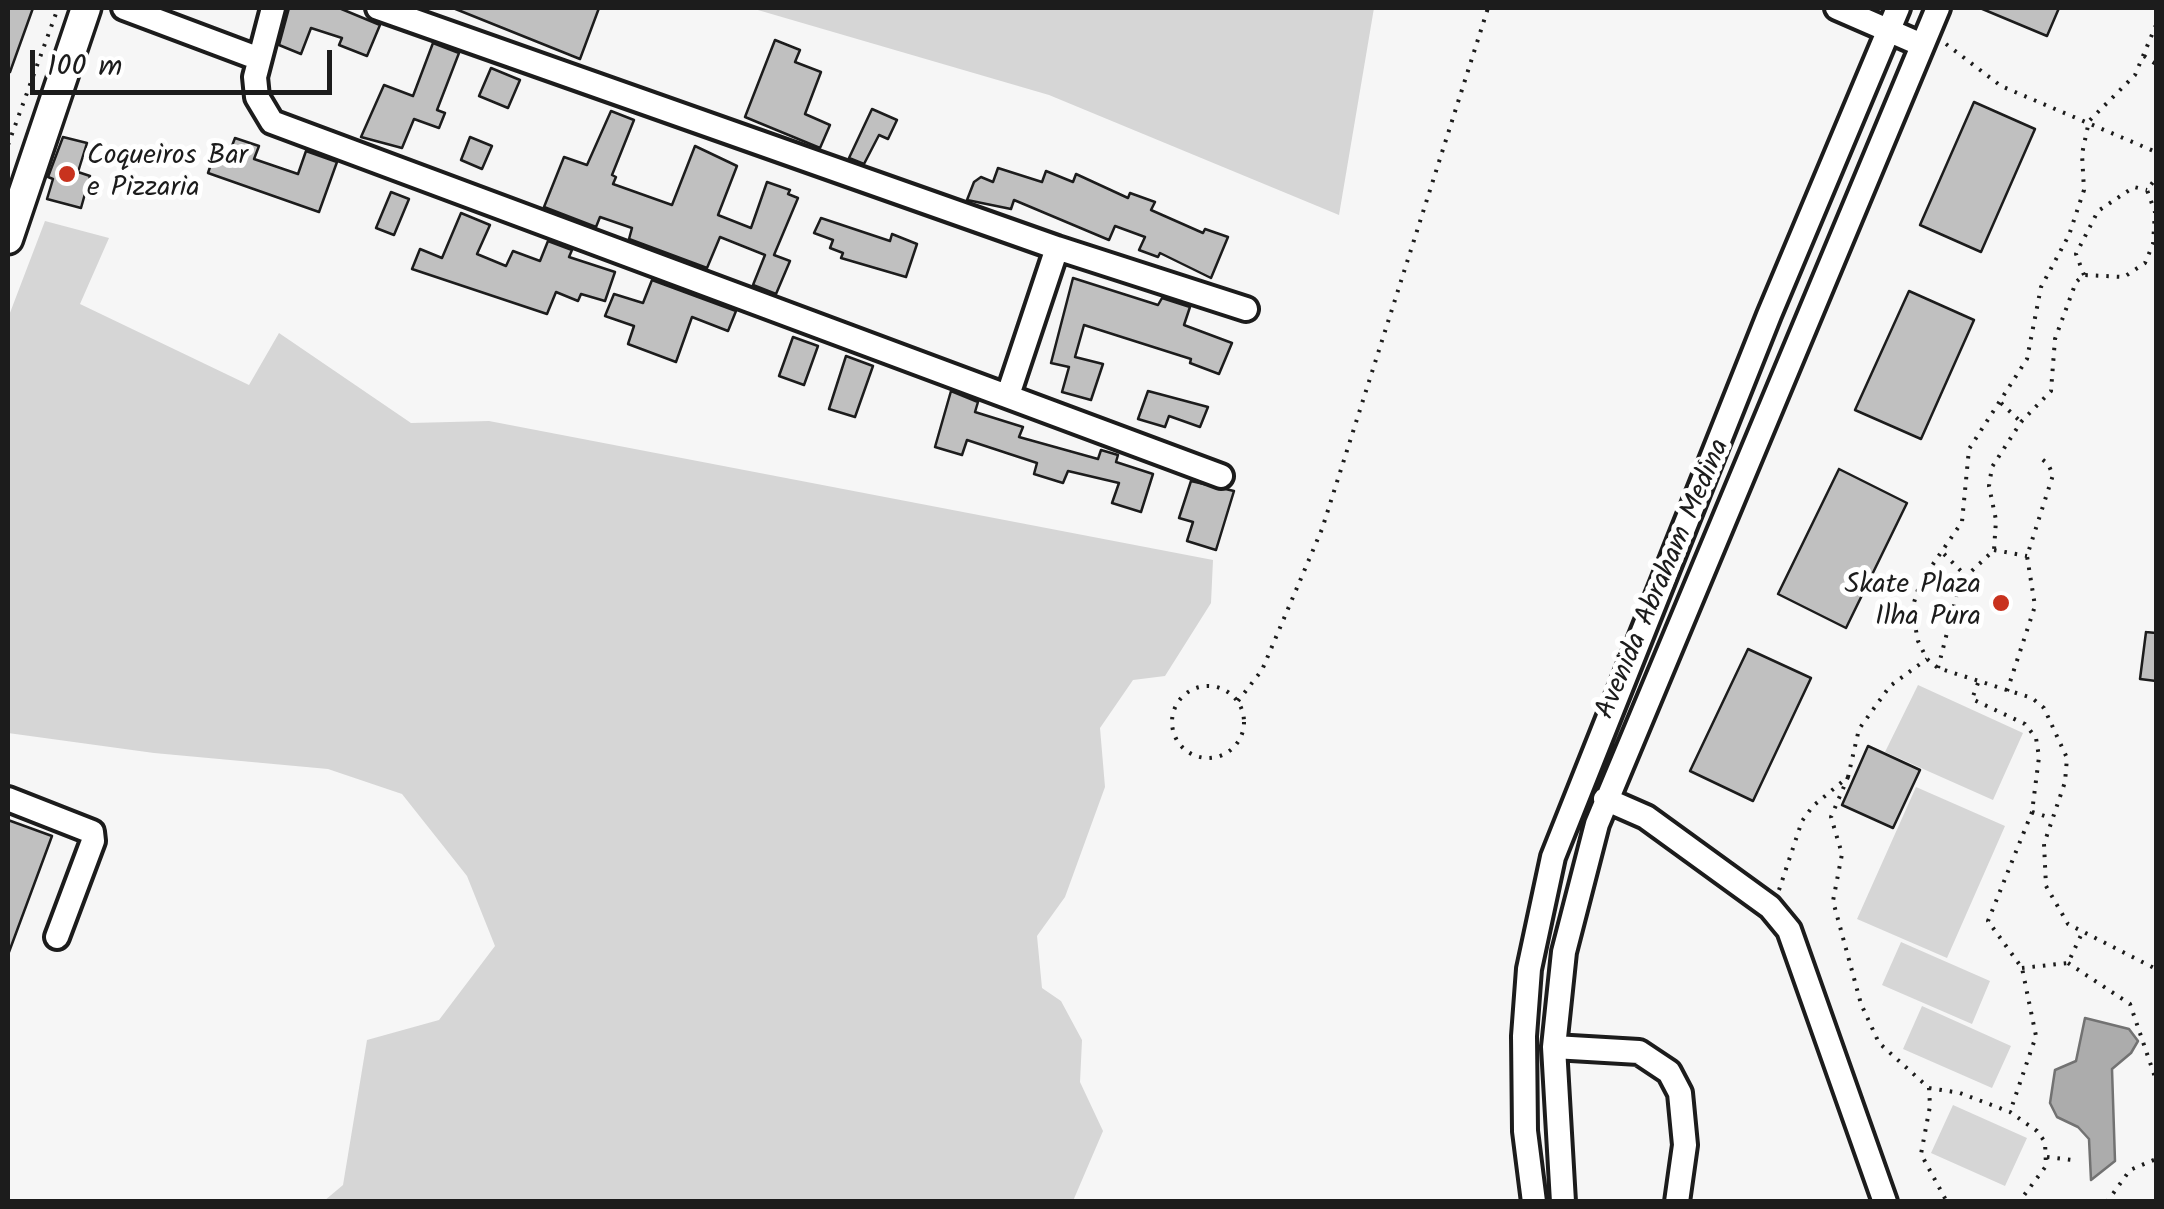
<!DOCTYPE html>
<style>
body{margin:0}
#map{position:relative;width:2164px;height:1209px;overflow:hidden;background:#f6f6f6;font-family:Kalam,sans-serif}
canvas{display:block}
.frame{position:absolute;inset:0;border:10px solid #1c1c1c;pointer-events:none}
.scale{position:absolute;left:30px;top:50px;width:302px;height:45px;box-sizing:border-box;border:5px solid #1c1c1c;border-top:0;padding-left:12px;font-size:30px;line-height:35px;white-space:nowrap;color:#1c1c1c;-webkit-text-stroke:8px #fff;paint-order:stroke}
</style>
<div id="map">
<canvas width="2164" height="1209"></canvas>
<div class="frame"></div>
<div class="scale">100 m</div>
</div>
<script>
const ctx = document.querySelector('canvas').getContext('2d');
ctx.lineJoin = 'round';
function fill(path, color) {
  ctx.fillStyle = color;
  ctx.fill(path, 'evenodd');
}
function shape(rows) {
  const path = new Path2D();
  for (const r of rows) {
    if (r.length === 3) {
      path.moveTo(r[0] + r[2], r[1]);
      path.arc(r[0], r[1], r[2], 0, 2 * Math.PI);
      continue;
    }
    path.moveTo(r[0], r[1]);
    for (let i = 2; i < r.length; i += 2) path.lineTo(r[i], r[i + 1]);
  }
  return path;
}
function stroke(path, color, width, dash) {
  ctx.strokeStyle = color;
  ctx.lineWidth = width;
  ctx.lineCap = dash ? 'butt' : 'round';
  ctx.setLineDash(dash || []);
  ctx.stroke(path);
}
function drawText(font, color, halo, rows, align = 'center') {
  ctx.font = font + ' Kalam,sans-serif';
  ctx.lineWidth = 10;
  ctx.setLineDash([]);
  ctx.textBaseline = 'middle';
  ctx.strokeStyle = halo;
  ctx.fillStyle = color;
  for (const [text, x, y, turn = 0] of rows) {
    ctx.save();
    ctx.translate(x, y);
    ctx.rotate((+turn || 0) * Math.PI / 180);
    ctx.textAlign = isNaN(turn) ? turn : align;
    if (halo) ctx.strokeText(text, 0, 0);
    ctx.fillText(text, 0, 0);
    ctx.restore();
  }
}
const green = shape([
 [751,8,1374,8,1339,215,1049,95],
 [45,221,109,238,80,304,249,385,279,333,411,423,489,421,1213,560,1211,603,1165,676,1133,680,1100,728,1105,787,1065,897,1037,936,1042,988,1061,1001,1082,1040,1080,1082,1103,1131,1073,1201,324,1201,343,1185,367,1040,439,1020,495,946,467,876,402,794,328,769,154,753,8,733,8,318],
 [1918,685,2023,733,1993,800,1885,752],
 [1916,787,2005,826,1947,958,1857,919],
 [1901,942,1990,981,1972,1024,1882,985],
 [1922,1006,2011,1046,1992,1088,1903,1049],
 [1953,1105,2027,1138,2005,1186,1931,1153]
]);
const water = shape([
 [2085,1018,2129,1029,2138,1041,2131,1053,2112,1069,2115,1161,2091,1180,2089,1139,2078,1127,2057,1117,2050,1103,2055,1070,2076,1061,2085,1018]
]);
const building = shape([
 [8,8,33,8,10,72,8,71,8,8],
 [289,8,339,8,380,25,367,56,339,45,342,38,311,28,301,54,279,45,289,8],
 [453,8,599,8,580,59,453,8],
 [1980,8,2059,8,2047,36,1980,8],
 [775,40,800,50,795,62,821,72,805,114,830,125,820,148,745,117,775,40],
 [433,43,459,53,437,110,445,113,439,128,414,119,402,148,361,137,384,85,413,96,433,43],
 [491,68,520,80,508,108,479,96,491,68],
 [1974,102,2035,129,1981,252,1920,225,1974,102],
 [872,109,897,120,888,139,879,135,864,164,849,158,872,109],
 [611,111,634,120,612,175,616,177,613,184,672,205,695,146,737,166,718,215,751,228,767,182,790,190,788,194,798,198,774,255,790,261,776,294,753,285,765,255,720,237,707,268,629,239,632,228,600,217,596,227,544,207,564,157,587,165,611,111],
 [63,137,87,143,78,172,90,176,81,208,47,199,53,179,48,177,63,137],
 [470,137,492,146,482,169,461,160,470,137],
 [235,138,259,146,254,159,298,174,306,151,337,162,319,212,208,173,217,146,230,151,235,138],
 [998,168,1042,182,1046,171,1073,182,1076,174,1128,198,1130,193,1155,202,1151,210,1203,233,1205,229,1228,237,1211,278,1160,253,1158,257,1139,250,1145,237,1115,226,1109,240,1014,200,1011,209,967,200,974,182,981,177,993,182,998,168],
 [391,192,409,199,394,235,376,228,391,192],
 [461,213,490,225,477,254,506,266,513,251,540,261,548,241,572,250,569,257,615,272,605,301,581,294,578,301,556,292,547,314,412,269,420,249,442,258,461,213],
 [821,218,890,241,892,234,917,244,906,277,841,258,843,253,830,248,833,240,814,233,821,218],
 [1073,278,1158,305,1162,298,1190,307,1184,325,1232,343,1219,374,1190,363,1191,359,1084,325,1075,357,1103,364,1091,400,1062,392,1069,367,1051,363,1073,278],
 [652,280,736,311,728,331,692,317,676,362,628,344,634,326,605,316,614,294,643,303,652,280],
 [1909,291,1974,320,1921,439,1855,410,1909,291],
 [793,337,818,346,804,385,779,376,793,337],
 [846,356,873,366,855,417,829,409,846,356],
 [951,391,978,402,975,412,1023,427,1019,437,1098,459,1101,450,1118,455,1116,462,1153,474,1141,512,1112,503,1119,483,1068,471,1063,483,1034,474,1037,463,967,440,962,455,935,447,951,391],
 [1148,391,1208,407,1200,427,1169,416,1165,427,1138,419,1148,391],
 [1839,469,1907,503,1846,628,1778,594,1839,469],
 [1191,481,1234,491,1216,550,1187,541,1193,522,1179,518,1191,481],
 [2146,632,2156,633,2156,681,2140,679,2146,632],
 [1748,649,1811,678,1753,801,1690,771,1748,649],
 [1868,746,1920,770,1893,828,1842,805,1868,746],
 [8,820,52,836,9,952,8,951,8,820]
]);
const path = shape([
 [2156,25,2135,75,2089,121,2082,154,2084,190,2069,235,2041,287,2027,359,1969,449,1962,522,1920,583,1912,609,1918,641,1927,659,1938,668,2032,698,2044,708,2067,758,2065,782,2044,844,2046,886,2068,924,2156,969],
 [1946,44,2001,86,2156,152],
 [2144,56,2156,64],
 [8,145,58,8],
 [2084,275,2076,254,2098,211,2134,187,2147,190],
 [2001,403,2021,422],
 [1994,550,2027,556],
 [1944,554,1965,575],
 [1938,668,1960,582,1994,550,1996,520,1989,486,1992,467,2021,422,2051,391,2055,339,2076,282,2084,275,2124,277,2145,263,2153,244,2155,212,2147,190,2156,178],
 [1978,683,1972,699,2025,724,2036,738,2039,757,2032,812,1988,921,2022,968,2036,1036,2010,1112],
 [1208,722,36],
 [2007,691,2035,606,2027,556,2053,475,2048,464,2037,455],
 [1238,701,1262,670,1322,529,1488,8],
 [1848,777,1831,817,1842,854,1833,901,1861,1004,1879,1043,1929,1088,1930,1106,1921,1154,1947,1202],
 [2032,812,2051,818],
 [1779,890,1802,821,1813,806,1848,777,1859,729,1890,686,1927,659],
 [2068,963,2130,1004,2156,1080],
 [2022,968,2068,963,2082,933],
 [1929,1088,1960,1093,2010,1112,2037,1131,2045,1142,2046,1166,2019,1202],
 [2047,1157,2073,1160],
 [2107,1202,2130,1170,2156,1159]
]);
const minor = shape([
 [124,8,257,58],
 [273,8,255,77,257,97,272,122,1221,476],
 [378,8,1057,248,1246,309],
 [1837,8,1922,45],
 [1008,395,1057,248],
 [8,799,92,832,93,841,57,937],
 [1605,799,1646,817,1770,907,1789,930,1885,1202],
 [1554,1047,1639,1052,1669,1072,1680,1093,1685,1145,1677,1202],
 [1534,1202,1525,1131,1524,1036,1529,969,1553,857,1769,315,1898,8],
 [1563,1202,1554,1047,1564,952,1597,824,1938,8]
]);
const major = shape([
 [8,239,86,8]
]);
const markers = [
 [67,174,10,"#c8321e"],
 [2001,603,10,"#c8321e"]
];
const poiNames = [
 ["Coqueiros Bar",87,158],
 ["e Pizzaria",87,190],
 ["Skate Plaza",1981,587,"right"],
 ["Ilha Pura",1981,619,"right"]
];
const streetNames = [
 ["Avenida Abraham Medina",1665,580,-67]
];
fill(green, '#d6d6d6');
fill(water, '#acacac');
stroke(water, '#727272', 2.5);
fill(building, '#c0c0c0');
stroke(building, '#1c1c1c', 2.5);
stroke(minor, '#1c1c1c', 30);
stroke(major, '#1c1c1c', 35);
stroke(path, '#1c1c1c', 4, [2.5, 8]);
stroke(minor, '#fff', 22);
stroke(major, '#fff', 28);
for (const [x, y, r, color] of markers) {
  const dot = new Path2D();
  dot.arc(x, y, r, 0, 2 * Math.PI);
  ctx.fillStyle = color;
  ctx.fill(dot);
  stroke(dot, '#fff', 4);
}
drawText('28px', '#1c1c1c', '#fff', poiNames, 'left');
drawText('28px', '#1c1c1c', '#fff', streetNames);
</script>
